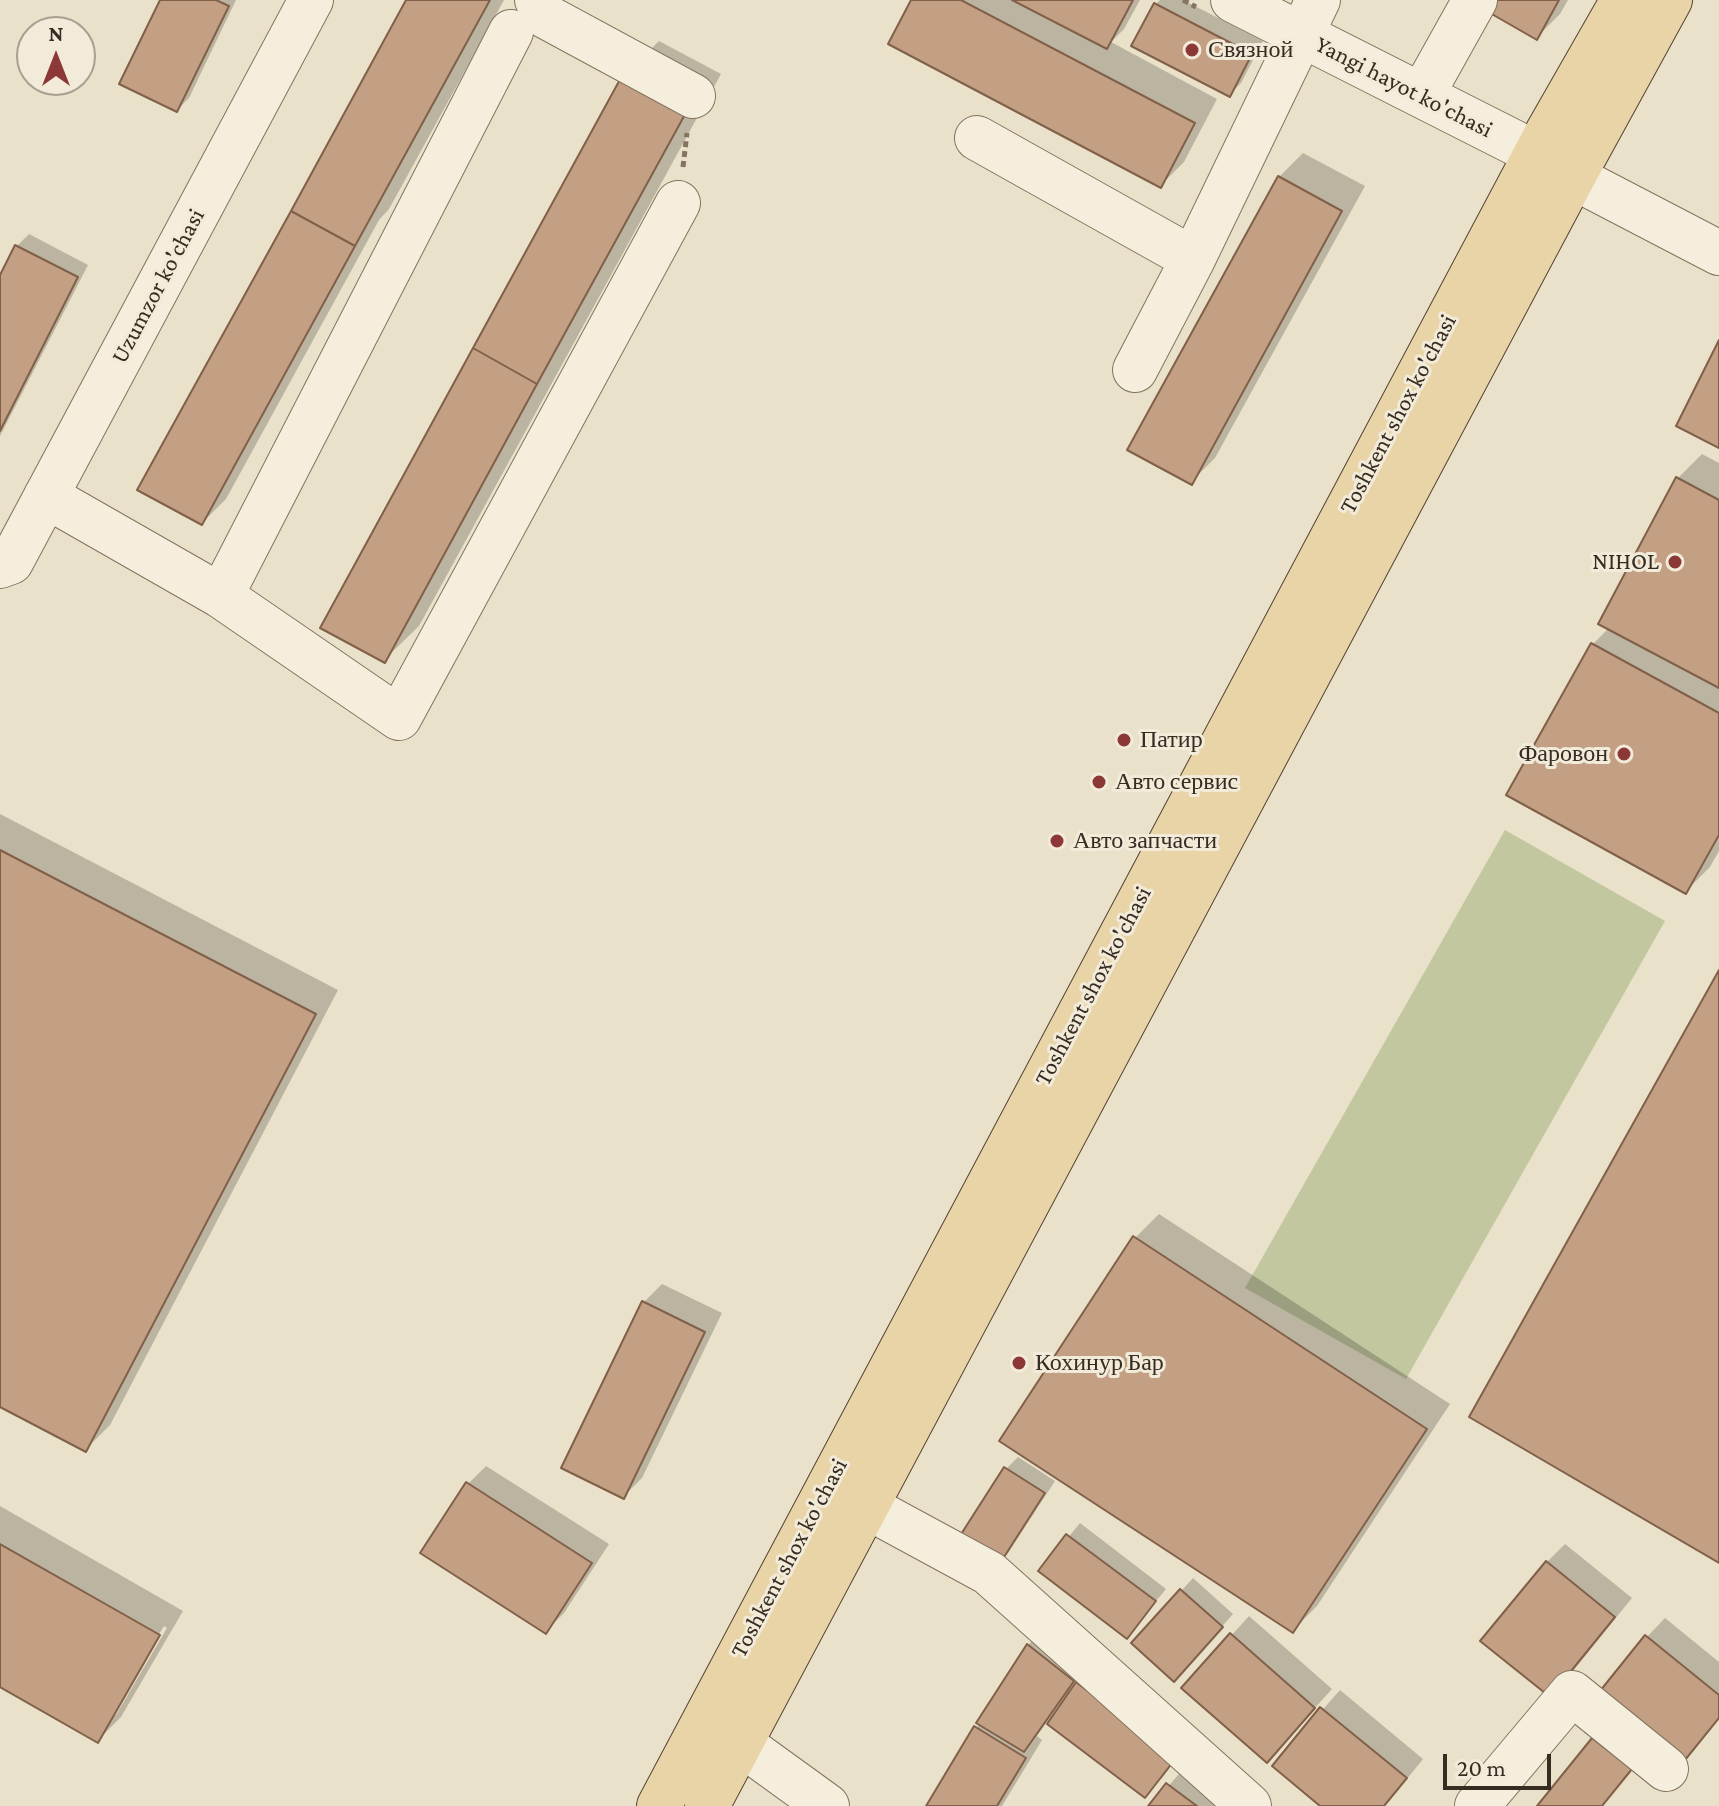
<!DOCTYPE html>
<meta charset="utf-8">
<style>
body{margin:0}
#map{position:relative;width:1719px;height:1806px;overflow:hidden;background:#eae1ca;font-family:"Crimson Pro",serif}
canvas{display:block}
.north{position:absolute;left:16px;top:16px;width:80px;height:80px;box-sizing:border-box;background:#f2ebd9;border:2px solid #a79f90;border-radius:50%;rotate:0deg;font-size:22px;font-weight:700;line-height:32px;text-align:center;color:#372c22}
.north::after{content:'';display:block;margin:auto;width:28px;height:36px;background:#8c3837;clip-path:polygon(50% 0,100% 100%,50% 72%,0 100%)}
.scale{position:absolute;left:1443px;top:1754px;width:108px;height:36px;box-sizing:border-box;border:4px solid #372c22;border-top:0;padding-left:10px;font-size:24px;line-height:28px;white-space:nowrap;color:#372c22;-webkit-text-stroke:6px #f2ebd9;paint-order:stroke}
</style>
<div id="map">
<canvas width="1719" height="1806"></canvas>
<div class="north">N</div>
<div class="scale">20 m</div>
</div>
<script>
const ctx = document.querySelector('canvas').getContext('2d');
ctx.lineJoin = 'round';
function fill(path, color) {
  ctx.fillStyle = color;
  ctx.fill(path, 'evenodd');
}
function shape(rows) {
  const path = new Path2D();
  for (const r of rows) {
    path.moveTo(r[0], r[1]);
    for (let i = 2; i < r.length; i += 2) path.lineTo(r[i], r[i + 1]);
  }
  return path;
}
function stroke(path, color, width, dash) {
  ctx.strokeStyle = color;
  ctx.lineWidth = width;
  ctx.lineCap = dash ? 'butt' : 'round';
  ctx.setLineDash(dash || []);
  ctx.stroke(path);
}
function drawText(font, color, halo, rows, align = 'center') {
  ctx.font = font + ' "Crimson Pro",serif';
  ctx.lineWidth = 6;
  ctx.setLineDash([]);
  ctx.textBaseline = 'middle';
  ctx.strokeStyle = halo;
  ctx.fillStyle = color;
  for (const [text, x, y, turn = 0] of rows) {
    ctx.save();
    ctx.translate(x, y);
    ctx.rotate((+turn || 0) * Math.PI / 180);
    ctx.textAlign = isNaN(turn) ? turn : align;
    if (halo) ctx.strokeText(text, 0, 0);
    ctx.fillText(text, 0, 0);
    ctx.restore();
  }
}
const green = shape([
 [1505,830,1665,921,1406,1379,1245,1288]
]);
const shadow = shape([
 [162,0,236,0,189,98,177,110],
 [408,0,504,0,389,209,379,220,226,499,202,523],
 [913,0,1140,0,1124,29,1111,42,1217,99,1184,162,1160,186],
 [1160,0,1183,0,1263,41,1241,83,1229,95,1156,4],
 [1490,0,1568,0,1560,14,1536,38],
 [659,41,721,74,419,626,384,660,625,75],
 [1303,153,1365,186,1215,458,1191,482,1279,177],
 [29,234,88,265,0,436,0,279,17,246],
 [1702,454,1719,463,1719,851,1710,867,1686,891,1593,644,1609,628,1678,478],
 [0,814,338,990,110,1425,86,1449,0,1404],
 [1159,1214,1450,1404,1317,1606,1293,1630,1135,1238],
 [662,1284,722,1313,642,1478,624,1496,644,1302],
 [1018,1457,1055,1481,1008,1553,996,1565,1006,1469],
 [486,1466,609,1544,564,1613,546,1631,468,1484],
 [0,1506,183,1611,121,1717,97,1741,0,1685],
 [164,1626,167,1628,116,1715,112,1715],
 [1080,1523,1166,1589,1127,1636,1041,1571],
 [1565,1544,1632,1598,1568,1677,1547,1562],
 [1193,1578,1233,1614,1186,1667,1134,1643],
 [1249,1616,1332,1689,1267,1761,1184,1688],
 [1665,1618,1719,1662,1719,1719,1685,1757,1647,1637],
 [1040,1633,1084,1668,1071,1687,1072,1689,1096,1666,1192,1739,1162,1778,1144,1796,1047,1722,1037,1736,1042,1740,1002,1806,928,1806,1028,1645],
 [1340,1690,1423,1759,1385,1806,1323,1806,1274,1765],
 [1186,1766,1239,1806,1151,1806]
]);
const building = shape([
 [160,0,216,0,229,6,177,112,119,84,160,0],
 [406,0,490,0,355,246,291,211,406,0],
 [911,0,961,0,1195,123,1161,188,888,44,911,0],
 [1012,0,1133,0,1107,49,1012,0],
 [1488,0,1559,0,1537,40,1483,9,1488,0],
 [1154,3,1252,54,1230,97,1131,46,1154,3],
 [623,74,688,109,537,384,473,348,623,74],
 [1278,176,1342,211,1192,485,1127,450,1278,176],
 [291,211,355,246,202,525,137,490,291,211],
 [15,245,78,277,0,431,0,275,15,245],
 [1719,340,1719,448,1676,426,1719,340],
 [473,348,537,384,385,663,320,628,473,348],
 [1676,477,1719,500,1719,688,1598,624,1676,477],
 [1591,643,1719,713,1719,835,1686,894,1506,795,1591,643],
 [0,850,316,1014,86,1452,0,1407,0,850],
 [1719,970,1719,1563,1469,1417,1719,970],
 [1133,1236,1427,1429,1293,1633,999,1441,1133,1236],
 [642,1301,705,1332,624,1499,561,1468,642,1301],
 [1004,1467,1045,1493,997,1568,956,1542,1004,1467],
 [466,1482,592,1563,546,1634,420,1553,466,1482],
 [1066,1534,1156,1601,1127,1639,1038,1571,1066,1534],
 [0,1544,160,1635,98,1743,0,1687,0,1544],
 [1546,1561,1615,1617,1550,1697,1480,1641,1546,1561],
 [1180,1589,1223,1627,1174,1682,1131,1643,1180,1589],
 [1230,1633,1315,1708,1267,1763,1181,1688,1230,1633],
 [1645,1635,1719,1695,1719,1718,1685,1760,1600,1691,1645,1635],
 [1027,1644,1074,1681,1024,1752,976,1723,1027,1644],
 [1076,1682,1176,1758,1145,1798,1047,1724,1076,1682],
 [1320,1707,1407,1778,1384,1806,1320,1806,1272,1766,1320,1707],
 [974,1726,1026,1758,997,1806,926,1806,974,1726],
 [1592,1738,1632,1769,1602,1806,1537,1806,1592,1738],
 [1166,1783,1197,1806,1148,1806,1166,1783]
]);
const path = shape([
 [1183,0,1196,7],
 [683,167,687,133]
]);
const minor = shape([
 [537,0,545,16,693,96],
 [1233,0,1537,154,1573,177,1719,253],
 [1422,95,1475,0],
 [977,138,1193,259,1318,0],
 [1135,370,1193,259],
 [46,496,221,596,511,32],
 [0,566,11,562,311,0],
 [221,596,399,718,678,203],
 [834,1489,989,1573,1249,1806],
 [740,1743,827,1806],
 [1477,1806,1572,1693,1666,1769]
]);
const major = shape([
 [659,1806,1547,133,1623,0],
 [707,1806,1573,177,1670,0]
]);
const markers = [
 [1192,50,8,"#8c3837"],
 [1675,562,8,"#8c3837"],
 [1124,740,8,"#8c3837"],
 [1624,754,8,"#8c3837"],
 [1099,782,8,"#8c3837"],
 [1057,841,8,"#8c3837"],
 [1019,1363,8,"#8c3837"]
];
const poiNames = [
 ["Связной",1208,50],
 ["NIHOL",1659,562,"right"],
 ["Патир",1140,740],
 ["Фаровон",1608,754,"right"],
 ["Авто сервис",1115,782],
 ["Авто запчасти",1073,841],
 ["Кохинур Бар",1035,1363]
];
const streetNames = [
 ["Yangi hayot ko'chasi",1404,87,27],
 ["Uzumzor ko'chasi",158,286,-62],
 ["Toshkent shox ko'chasi",1398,414,-62],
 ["Toshkent shox ko'chasi",1093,986,-62],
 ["Toshkent shox ko'chasi",789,1558,-62]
];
fill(green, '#c2c79f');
fill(shadow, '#0003');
fill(building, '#c39f84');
stroke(building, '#816049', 2);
stroke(minor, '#847460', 46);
stroke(major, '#534334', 46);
stroke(path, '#847460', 5, [6, 4]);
stroke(minor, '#f5eedc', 44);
stroke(major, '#e8d4a7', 44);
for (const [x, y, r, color] of markers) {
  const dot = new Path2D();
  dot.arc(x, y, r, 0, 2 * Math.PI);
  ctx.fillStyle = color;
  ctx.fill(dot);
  stroke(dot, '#f2ebd9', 3);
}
drawText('24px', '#372c22', '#f2ebd9', poiNames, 'left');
drawText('24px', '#372c22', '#f2ebd9', streetNames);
</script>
